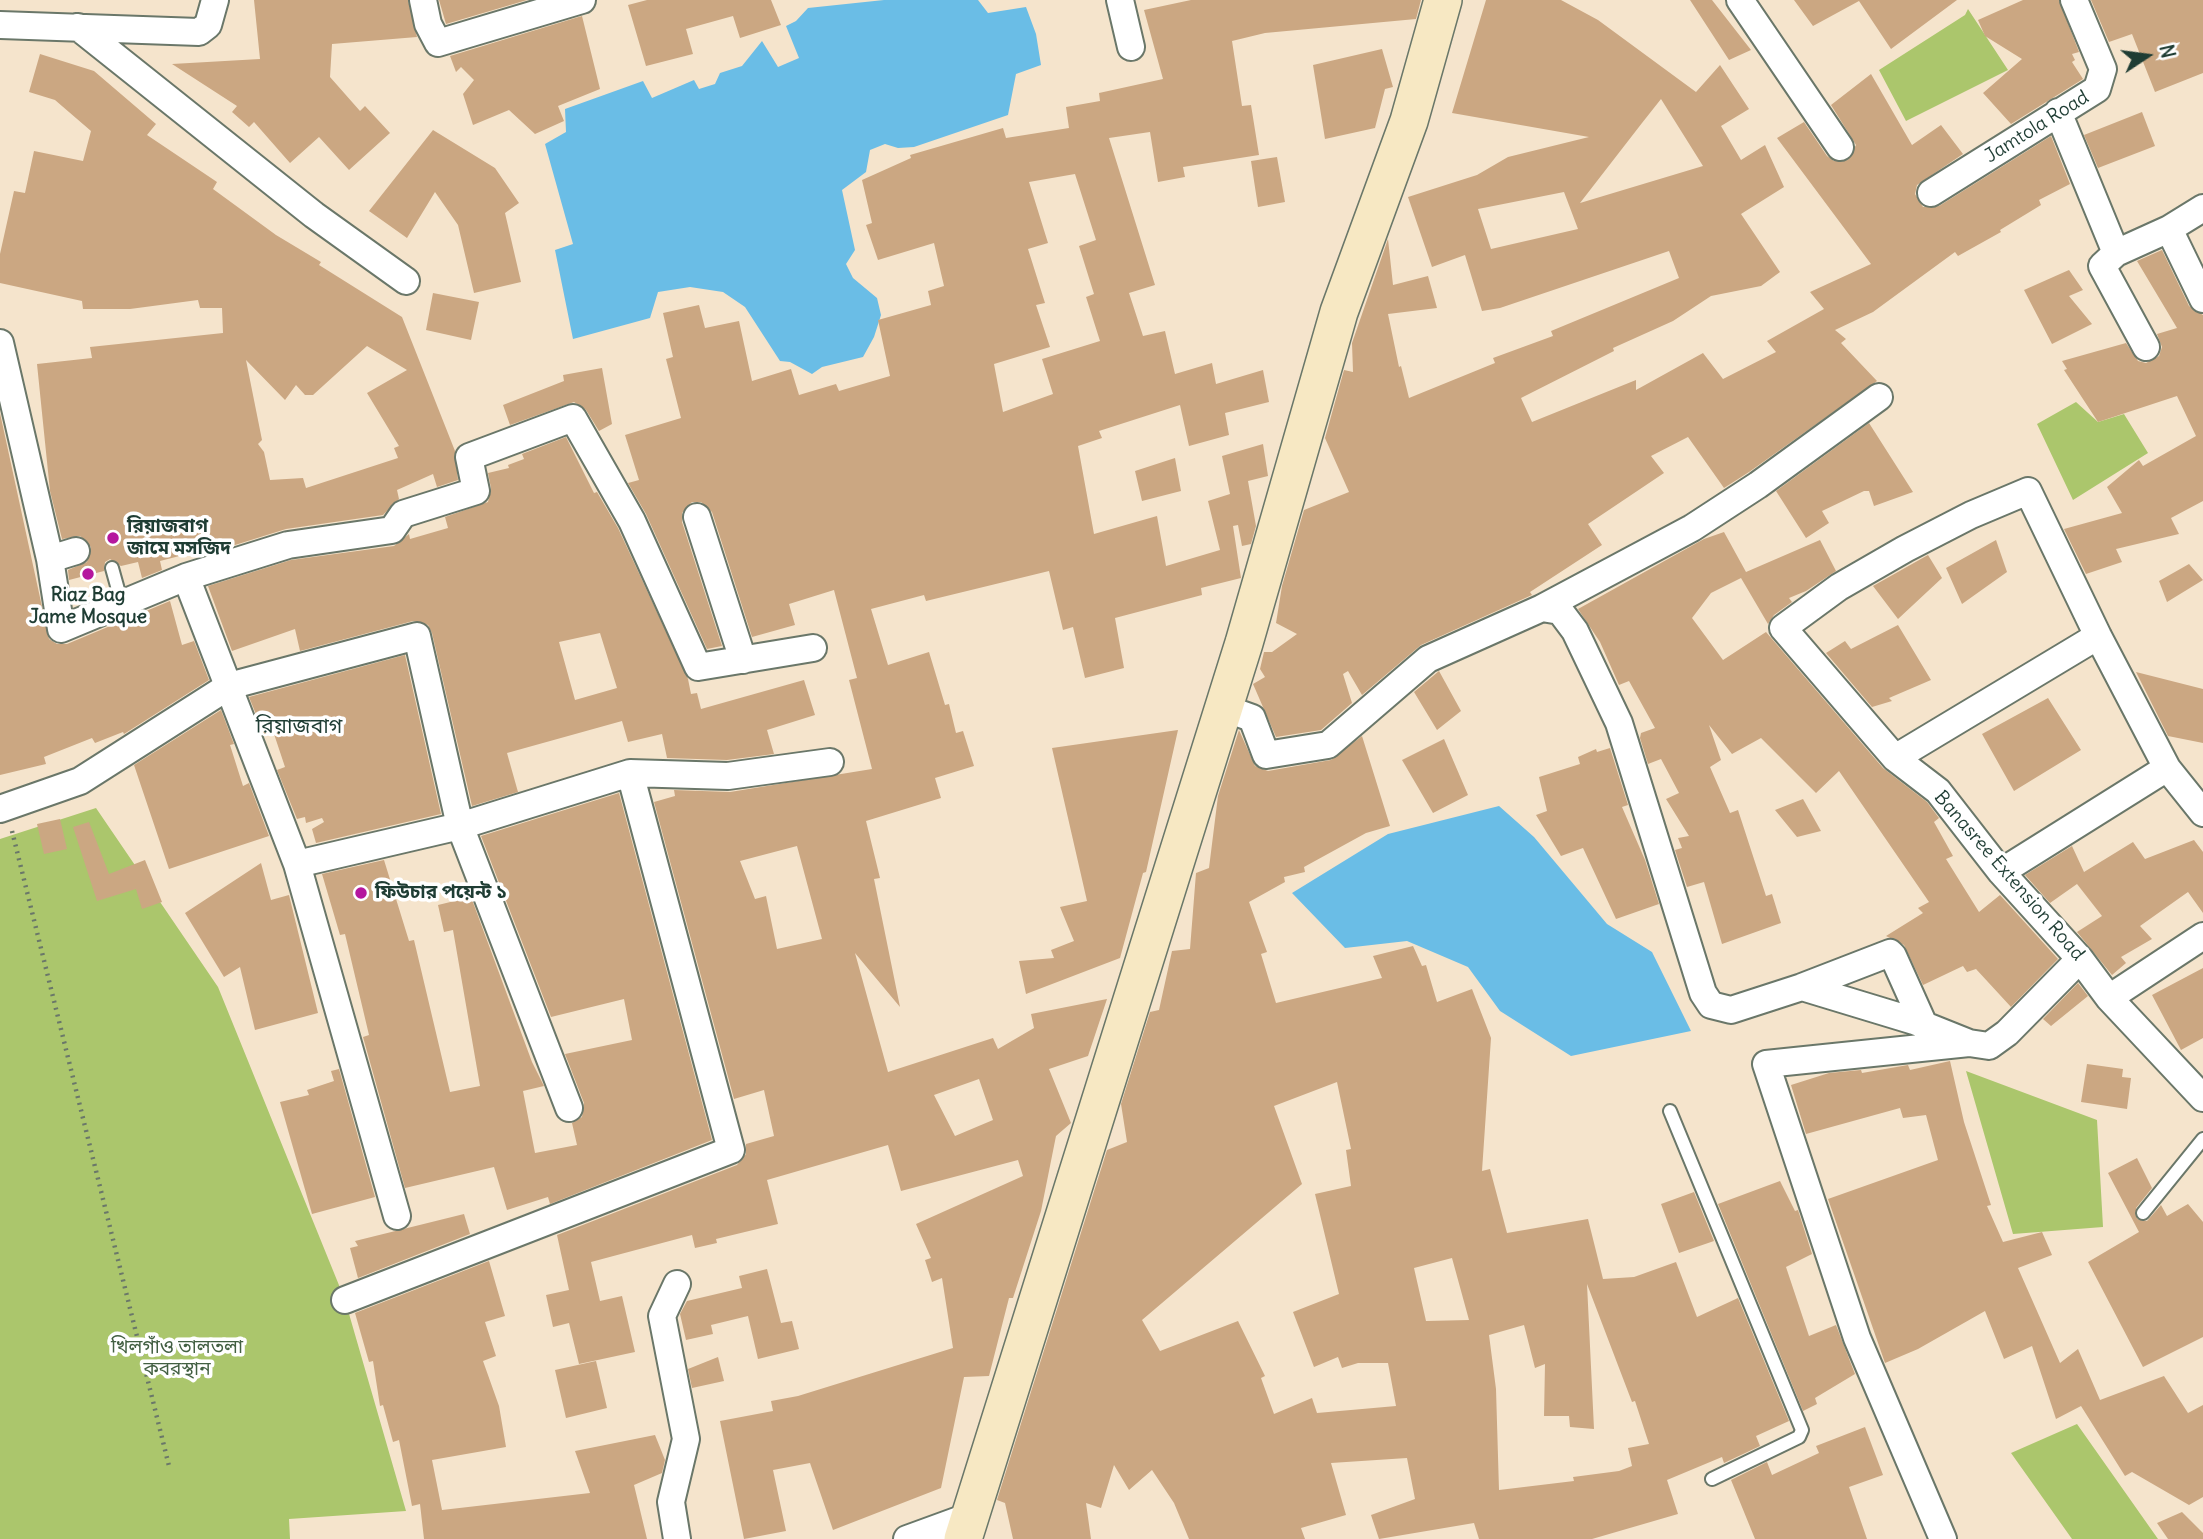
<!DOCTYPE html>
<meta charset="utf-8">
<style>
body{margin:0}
#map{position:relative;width:2203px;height:1539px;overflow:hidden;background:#f5e4cc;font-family:Delius,sans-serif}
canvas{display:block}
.north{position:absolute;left:2112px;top:21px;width:70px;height:70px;-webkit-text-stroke:5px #fff;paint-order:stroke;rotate:77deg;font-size:19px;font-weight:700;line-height:28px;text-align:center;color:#1f3d34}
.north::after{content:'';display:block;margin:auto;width:24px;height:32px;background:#1f3d34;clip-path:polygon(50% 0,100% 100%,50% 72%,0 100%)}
</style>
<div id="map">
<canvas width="2203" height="1539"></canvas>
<div class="north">N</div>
</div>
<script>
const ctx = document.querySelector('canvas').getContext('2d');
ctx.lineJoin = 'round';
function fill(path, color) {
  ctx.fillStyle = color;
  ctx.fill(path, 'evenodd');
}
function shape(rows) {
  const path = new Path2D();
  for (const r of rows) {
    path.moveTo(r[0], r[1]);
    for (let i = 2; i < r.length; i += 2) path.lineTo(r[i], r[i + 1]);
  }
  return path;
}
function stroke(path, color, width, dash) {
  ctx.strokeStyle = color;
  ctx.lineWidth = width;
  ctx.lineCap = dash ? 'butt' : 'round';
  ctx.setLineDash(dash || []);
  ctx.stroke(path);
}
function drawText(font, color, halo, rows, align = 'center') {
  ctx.font = font + ' Delius,"Noto Sans Bengali",sans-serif';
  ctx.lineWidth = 7;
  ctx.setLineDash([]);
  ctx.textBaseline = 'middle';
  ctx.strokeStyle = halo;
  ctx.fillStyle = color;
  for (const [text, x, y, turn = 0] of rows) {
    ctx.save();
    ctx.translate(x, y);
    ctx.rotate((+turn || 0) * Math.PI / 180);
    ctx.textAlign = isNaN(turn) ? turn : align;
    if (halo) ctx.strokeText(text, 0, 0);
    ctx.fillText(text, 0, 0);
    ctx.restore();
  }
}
const green = shape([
 [1968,9,2008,70,1906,121,1879,70,1965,15],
 [2076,402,2098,422,2124,414,2148,453,2073,500,2037,424],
 [96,808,218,987,345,1300,406,1511,289,1519,290,1539,0,1539,0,839],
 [1966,1071,2097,1120,2103,1227,2013,1234],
 [2077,1424,2158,1539,2072,1539,2011,1453]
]);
const water = shape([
 [884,0,978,0,988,13,1026,7,1036,34,1041,65,1016,74,1008,115,914,147,898,148,885,144,870,150,866,172,842,190,855,250,846,264,853,278,877,298,881,315,874,337,863,357,822,367,812,374,790,362,780,361,745,307,723,292,690,287,658,292,650,318,573,339,555,250,573,244,545,144,566,132,565,109,643,81,652,98,694,80,699,89,715,84,720,73,742,66,762,41,778,67,799,58,786,26,796,21,808,8],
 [1499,806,1534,837,1607,924,1652,952,1691,1031,1571,1056,1500,1011,1468,967,1407,941,1345,948,1292,893,1388,834]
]);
const building = shape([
 [254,0,408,0,417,37,332,44,330,77,360,111,365,106,390,133,349,170,319,137,290,163,254,122,249,127,232,112,237,106,172,64,260,59],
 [439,0,527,0,446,24],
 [647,0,771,0,781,25,740,38,733,16,686,29,693,54,646,66,628,5],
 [1191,0,1421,0,1416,19,1265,33,1232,41,1242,106,1251,105,1259,155,1183,167,1185,177,1158,182,1150,132,1109,138,1155,285,1129,293,1143,336,1165,331,1175,374,1212,363,1216,384,1263,370,1269,402,1225,413,1229,435,1189,446,1180,405,1099,431,1102,438,1078,446,1094,534,1157,516,1166,566,1220,550,1208,501,1230,494,1222,456,1263,444,1268,476,1248,481,1256,526,1251,544,1242,546,1238,525,1233,526,1241,578,1201,588,1202,595,1115,618,1124,668,1085,678,1073,627,1063,630,1049,571,926,601,924,595,871,609,888,665,929,652,945,705,949,704,956,733,963,731,974,766,935,778,941,798,866,821,880,878,874,879,900,1007,855,953,888,1072,993,1038,998,1049,1034,1028,1031,1014,1107,999,1088,1056,1049,1069,1071,1123,1056,1136,1041,1211,1013,1298,1009,1298,989,1376,964,1377,941,1488,833,1530,810,1463,773,1470,786,1531,744,1539,720,1421,773,1411,771,1401,798,1396,953,1348,942,1278,932,1282,925,1260,931,1258,916,1224,1023,1176,1018,1160,901,1191,888,1145,767,1180,778,1224,716,1239,717,1243,695,1248,692,1235,591,1262,600,1301,622,1296,635,1352,579,1364,569,1323,553,1327,546,1295,569,1290,557,1235,737,1165,746,1154,746,1144,774,1136,764,1090,734,1099,654,802,675,796,674,790,730,792,872,769,849,680,857,678,834,590,789,604,795,625,752,637,712,512,701,502,692,502,682,513,682,522,722,646,707,649,646,514,628,483,639,480,625,435,681,418,666,359,673,357,663,313,699,305,705,328,739,321,752,381,791,369,799,395,836,384,839,391,890,376,878,320,931,305,928,291,944,286,934,243,878,260,866,225,872,223,862,180,911,158,910,155,1003,128,1006,138,1069,128,1066,107,1100,101,1099,93,1163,79,1144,10],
 [1075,174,1096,240,1079,246,1094,294,1086,297,1100,341,1042,359,1053,394,1003,412,994,364,1050,347,1036,305,1045,303,1028,249,1048,243,1029,182],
 [797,846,822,939,777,949,766,896,755,899,740,861],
 [979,1079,993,1120,955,1136,934,1095],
 [1486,0,1561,0,1598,20,1696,92,1720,65,1749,109,1721,126,1741,160,1765,145,1784,187,1741,214,1780,272,1761,286,1711,296,1673,321,1613,348,1614,351,1521,398,1532,422,1636,380,1636,390,1703,353,1723,379,1776,352,1767,341,1824,309,1810,292,1871,264,1777,138,1804,122,1827,156,1834,161,1848,160,1856,145,1831,105,1871,74,1912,145,1941,125,1963,154,1917,185,1915,194,1923,207,1939,206,2051,136,2070,184,2039,200,2041,205,2000,230,2001,232,1958,256,1955,252,1873,312,1835,330,1846,339,1841,343,1877,381,1749,472,1724,488,1688,437,1651,456,1664,473,1588,524,1602,545,1530,592,1532,595,1421,645,1362,695,1348,671,1343,674,1352,703,1321,730,1276,737,1253,684,1265,677,1260,669,1264,652,1272,652,1297,634,1276,623,1282,586,1304,510,1349,492,1325,438,1344,370,1353,372,1352,343,1388,239,1393,285,1428,276,1437,308,1388,314,1399,367,1401,366,1409,398,1495,363,1493,358,1553,336,1551,331,1679,278,1669,251,1500,308,1482,311,1465,255,1432,267,1408,197,1477,175,1508,157,1589,137,1452,113],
 [1661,99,1703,166,1580,203,1642,123],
 [1564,192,1578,229,1491,249,1478,209],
 [1690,0,1712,0,1751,50,1729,60],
 [1794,0,1957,0,1891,49,1859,1,1813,26],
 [2023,0,2059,0,2079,52,2072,54,2075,60,2072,62,2083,79,2011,124,1983,93,2022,59,1985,36,1978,20],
 [2091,0,2203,0,2203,73,2155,92,2132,34,2109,42],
 [582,16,600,89,558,106,564,121,535,134,509,110,473,125,463,94,474,80,461,67,456,72,450,56],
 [1382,49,1393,87,1385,89,1375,128,1325,139,1313,65],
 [40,54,94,71,156,124,147,135,217,182,213,189,276,235,321,262,319,265,402,317,455,451,458,480,437,487,433,474,397,490,399,499,383,515,286,529,200,556,199,551,160,561,162,570,142,578,138,562,121,566,110,559,105,562,104,571,69,580,68,570,87,562,91,547,80,536,62,539,50,491,37,364,92,358,90,347,223,333,222,308,200,308,198,300,130,309,83,309,82,301,0,283,0,254,14,191,25,193,34,151,83,161,91,131,55,100,29,92],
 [367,346,407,370,367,393,399,446,394,448,398,458,306,488,303,478,270,480,264,452,258,444,262,440,246,360,285,400,296,385,305,395,313,395],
 [2142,112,2155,146,2098,168,2084,135],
 [433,130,495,168,519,203,505,213,521,282,474,293,458,225,435,192,407,238,369,211],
 [1277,157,1285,202,1258,207,1251,161],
 [2162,250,2189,306,2203,315,2203,501,2171,518,2179,534,2116,549,2122,562,2086,574,2064,529,2122,513,2107,487,2139,460,2143,466,2196,436,2177,396,2098,422,2064,370,2067,369,2062,361,2126,343,2138,361,2146,363,2159,356,2162,347,2157,334,2177,328,2137,261],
 [2069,270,2083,290,2069,296,2092,324,2052,344,2024,290],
 [433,293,479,302,471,340,426,330],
 [602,368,612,424,599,431,586,410,574,402,510,425,503,405,564,381,563,375],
 [0,413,49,639,57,644,67,644,170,601,182,645,194,641,209,680,124,734,123,732,95,743,92,738,44,757,46,764,0,775],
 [1869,423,1913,492,1874,506,1869,491,1864,491,1822,511,1829,523,1806,538,1776,491],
 [566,437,594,493,597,492,618,528,688,679,691,694,697,693,701,709,804,680,815,715,767,730,774,754,727,760,667,758,662,734,628,742,622,721,507,753,518,792,472,806,432,633,428,625,413,621,300,651,295,629,232,651,208,586,291,560,394,546,409,534,410,539,448,528,445,517,488,502,491,488,488,473,509,468,508,465,524,459,522,454],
 [600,633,617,688,575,700,559,642],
 [1175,458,1181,491,1142,501,1135,471],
 [1724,532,1746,572,1820,540,1836,571,1806,591,1789,598,1792,602,1774,615,1768,624,1741,578,1711,593,1692,618,1723,660,1766,632,1883,768,1927,802,1939,818,1934,822,1953,856,1946,859,1979,912,2000,895,2058,959,2011,1007,1976,969,1967,972,1963,966,1923,985,1904,945,1886,936,1923,913,1918,908,1929,902,1839,771,1816,793,1761,738,1732,754,1709,725,1721,760,1710,767,1730,813,1738,810,1766,896,1772,894,1781,923,1722,944,1704,882,1687,887,1675,850,1682,848,1678,838,1689,836,1666,799,1679,793,1661,759,1648,764,1640,738,1641,733,1655,728,1629,681,1619,685,1600,642,1578,609,1704,539],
 [1996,540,2007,572,1962,604,1946,568],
 [1928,555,1942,578,1898,619,1873,586],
 [2189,564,2203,580,2167,602,2159,581],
 [1898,625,1931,680,1889,698,1892,701,1872,707,1826,653,1845,641,1851,649],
 [405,655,441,814,316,843,312,829,324,822,322,818,306,823,305,817,297,819,277,770,285,767,273,731,264,734,249,697],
 [1439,671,1461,711,1437,730,1414,692],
 [2136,672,2203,689,2203,743,2168,736],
 [2048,698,2081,750,2014,791,1982,734],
 [221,710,234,744,230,745,243,786,249,783,269,836,169,869,134,765],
 [1178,730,1146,872,1143,873,1120,958,1026,994,1019,961,1054,958,1051,950,1074,941,1060,907,1087,901,1052,748],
 [1239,730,1255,766,1268,771,1331,760,1362,736,1390,826,1366,833,1304,867,1305,872,1284,877,1285,882,1249,902,1267,952,1261,954,1276,1003,1382,978,1373,956,1413,946,1422,966,1426,965,1437,1002,1472,989,1491,1038,1482,1171,1490,1169,1507,1233,1588,1219,1603,1279,1634,1277,1676,1262,1697,1317,1738,1298,1789,1421,1756,1436,1760,1446,1724,1463,1722,1457,1667,1480,1678,1514,1592,1539,1479,1539,1474,1523,1379,1539,1371,1515,1415,1499,1407,1458,1331,1463,1346,1515,1301,1528,1305,1539,1189,1539,1174,1503,1152,1470,1129,1490,1114,1465,1101,1508,1086,1503,1091,1539,1013,1539,1005,1503,997,1500,1107,1150,1127,1142,1121,1104,1150,1012,1159,1010,1172,951,1190,949,1196,873,1209,868,1218,796],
 [1337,1082,1351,1149,1346,1150,1351,1186,1315,1194,1339,1294,1293,1312,1314,1367,1338,1357,1342,1368,1358,1363,1388,1363,1396,1406,1317,1413,1312,1398,1274,1414,1261,1378,1265,1376,1238,1321,1160,1351,1142,1320,1302,1184,1274,1106],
 [1452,1258,1469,1320,1426,1321,1414,1268],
 [1587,1284,1632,1402,1635,1401,1649,1444,1628,1448,1632,1466,1619,1471,1573,1477,1574,1481,1499,1490,1496,1389,1489,1335,1524,1325,1535,1368,1545,1364,1544,1416,1569,1416,1570,1427,1594,1429],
 [1444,739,1468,795,1433,813,1402,760],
 [1610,748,1628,805,1622,807,1645,860,1659,904,1616,919,1583,848,1561,856,1536,815,1547,811,1539,777,1580,764,1578,757,1596,749,1597,752],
 [619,793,712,1140,550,1204,548,1197,507,1210,494,1167,405,1188,363,1037,369,1035,345,934,340,935,322,874,384,860,409,941,414,940,450,1092,480,1086,453,930,444,932,438,905,471,897,532,1062,544,1086,523,1091,535,1153,577,1145,572,1123,582,1117,584,1103,565,1054,632,1040,624,999,551,1017,481,836],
 [1803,799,1821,831,1797,837,1775,810],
 [60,819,67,849,44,854,37,824],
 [89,822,109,874,145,860,162,902,142,909,136,889,97,901,73,827],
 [2194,840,2203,852,2203,913,2188,892,2140,926,2152,939,2121,957,2126,963,2112,975,2077,932,2102,916,2077,884,2050,903,2025,875,2072,846,2084,872,2133,842,2145,859],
 [261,863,271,900,289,895,318,1013,255,1030,240,967,224,977,185,913],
 [2203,968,2203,1038,2181,1050,2152,995],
 [2078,983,2088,996,2051,1026,2043,1019],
 [1950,1061,1964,1122,1991,1205,1987,1206,2003,1242,2042,1232,2052,1255,2018,1268,2060,1363,2078,1349,2100,1400,2164,1376,2188,1413,2203,1405,2203,1497,2189,1505,2132,1472,2125,1476,2081,1406,2056,1419,2032,1346,2004,1359,1985,1311,1918,1349,1885,1363,1828,1199,1938,1160,1926,1115,1903,1118,1900,1108,1806,1134,1791,1085,1829,1073,1861,1070,1862,1073,1908,1065,1910,1070],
 [2087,1064,2123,1069,2122,1077,2131,1078,2127,1109,2081,1102],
 [339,1069,375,1197,312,1214,280,1102,309,1095,307,1090,334,1081,331,1071],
 [2137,1158,2152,1188,2136,1208,2137,1219,2147,1221,2161,1205,2167,1216,2188,1204,2203,1222,2203,1337,2143,1367,2088,1262,2139,1232,2108,1173],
 [1780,1181,1795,1211,1798,1210,1812,1254,1786,1267,1809,1336,1836,1325,1855,1374,1815,1398,1817,1404,1803,1411,1718,1204],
 [1694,1192,1714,1241,1679,1253,1661,1204],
 [464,1214,470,1234,358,1278,350,1248,358,1246,355,1241],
 [489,1261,505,1316,485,1322,496,1356,483,1361,499,1406,506,1447,432,1460,442,1510,590,1493,575,1451,655,1435,665,1460,662,1473,634,1485,647,1539,424,1539,420,1504,412,1506,399,1440,393,1442,383,1405,380,1406,373,1361,369,1362,355,1313],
 [767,1269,781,1323,792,1321,799,1349,758,1359,748,1316,711,1325,713,1334,686,1340,680,1314,687,1301,742,1288,739,1276],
 [718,1357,724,1381,692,1388,688,1369],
 [596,1361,607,1408,566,1418,555,1370],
 [1865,1427,1883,1475,1849,1487,1867,1539,1755,1539,1731,1480,1767,1462,1772,1475,1819,1453,1816,1446],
 [2182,1512,2203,1533,2203,1539,2168,1539,2157,1523]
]);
const path = shape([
 [12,831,169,1466]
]);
const lane = shape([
 [112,568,122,604],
 [1670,1111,1802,1430,1799,1437,1712,1479],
 [2143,1213,2203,1139]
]);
const street = shape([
 [423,0,428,24,438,43,582,0],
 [1120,0,1131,47],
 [1740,0,1840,147],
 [0,25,199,32,208,25,215,0],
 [78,27,314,215,406,281],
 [2058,112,2116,253,2169,229,2203,299],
 [1931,193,2097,89,2103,69,2074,0],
 [2169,229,2203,208],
 [2116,253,2102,266,2146,347],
 [0,343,50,559,61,629,186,577,288,545,392,530,403,514,476,491,469,457,573,418,632,521,698,667,813,648],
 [697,517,743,660],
 [50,559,76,551],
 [186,577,297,864,397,1216],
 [1542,608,1692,528,1758,485,1879,397],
 [1224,708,1252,718,1266,755,1328,745,1428,659,1542,608,1560,611,1575,631,1619,723,1703,993,1711,1005,1731,1010,1802,987,1914,1021,1969,1043],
 [1895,758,2098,636],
 [2167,768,2098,636,2028,491,1971,515,1905,549,1839,587,1783,628,1895,758,1938,791,2001,872,2080,959,2109,998,2203,1098],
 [0,809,80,781,229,686,417,636,460,826,569,1108],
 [297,864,460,826,630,773,728,776,830,762],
 [2001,872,2167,768,2203,813],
 [1802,987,1890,953,1893,956,1924,1025],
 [2109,998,2203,936],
 [677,1284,662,1316,686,1439,671,1502,677,1539],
 [345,1300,731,1150,630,773],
 [907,1539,970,1516],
 [1943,1539,1857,1338,1766,1064,1969,1043,1989,1046,2007,1033,2080,959]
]);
const secondary = shape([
 [963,1539,1244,643,1339,312,1409,121,1443,0]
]);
const markers = [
 [113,538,7,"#b5179e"],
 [88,574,7,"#b5179e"],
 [361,893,7,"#b5179e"]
];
const streetNames = [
 ["Jamtola Road",2037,127,-32],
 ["Banasree Extension Road",2009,876,49]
];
const poiNames = [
 ["রিয়াজবাগ",127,527],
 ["জামে মসজিদ",127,549],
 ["Riaz Bag",88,596,"center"],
 ["Jame Mosque",88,618,"center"],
 ["ফিউচার পয়েন্ট ১",375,893]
];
const parkNames = [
 ["খিলগাঁও তালতলা",177,1348],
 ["কবরস্থান",177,1370]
];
const neighbourhoodNames = [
 ["রিয়াজবাগ",299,727]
];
fill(green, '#abc66c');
fill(water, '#6abde6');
fill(building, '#cba782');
stroke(lane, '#6a7769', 16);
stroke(street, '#6a7769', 30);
stroke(secondary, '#6a7769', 40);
stroke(path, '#6a7769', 4.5, [2, 5]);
stroke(lane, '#fff', 12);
stroke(street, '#fff', 26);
stroke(secondary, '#f7e8c3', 37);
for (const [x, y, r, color] of markers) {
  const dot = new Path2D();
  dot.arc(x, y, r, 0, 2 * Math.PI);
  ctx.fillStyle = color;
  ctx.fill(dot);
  stroke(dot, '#fff', 2.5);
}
drawText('19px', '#1f3d34', '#fff', streetNames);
drawText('bold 19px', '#1f3d34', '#fff', poiNames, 'left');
drawText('19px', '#425f42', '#fff', parkNames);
drawText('21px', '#1f3d34', '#fff', neighbourhoodNames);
</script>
